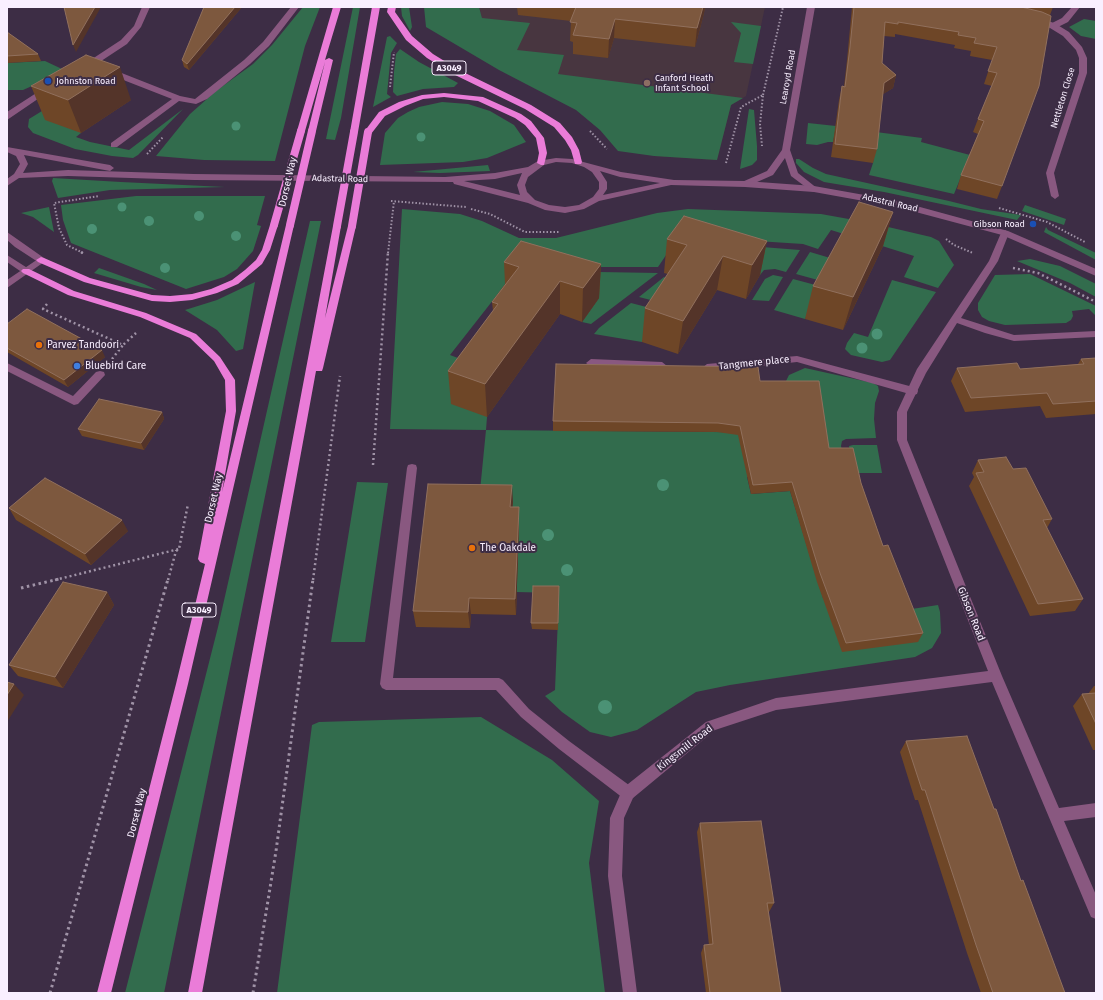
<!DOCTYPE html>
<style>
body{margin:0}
#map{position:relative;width:1103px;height:1000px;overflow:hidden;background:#3d2d45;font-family:"Fira Sans",sans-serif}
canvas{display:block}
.frame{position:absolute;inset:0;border:8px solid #f9efff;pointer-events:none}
</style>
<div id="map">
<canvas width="1103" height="1000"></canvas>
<div class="frame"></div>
</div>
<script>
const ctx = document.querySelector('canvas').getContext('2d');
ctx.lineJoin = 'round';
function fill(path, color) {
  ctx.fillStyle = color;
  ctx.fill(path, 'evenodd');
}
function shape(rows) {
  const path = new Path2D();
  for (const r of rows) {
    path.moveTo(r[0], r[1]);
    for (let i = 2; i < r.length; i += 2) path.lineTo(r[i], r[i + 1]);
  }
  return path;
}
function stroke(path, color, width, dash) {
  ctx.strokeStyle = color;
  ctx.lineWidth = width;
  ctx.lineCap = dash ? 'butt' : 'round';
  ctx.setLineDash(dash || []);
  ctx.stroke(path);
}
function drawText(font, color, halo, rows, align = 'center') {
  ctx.font = font + ' "Fira Sans",sans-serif';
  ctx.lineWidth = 4;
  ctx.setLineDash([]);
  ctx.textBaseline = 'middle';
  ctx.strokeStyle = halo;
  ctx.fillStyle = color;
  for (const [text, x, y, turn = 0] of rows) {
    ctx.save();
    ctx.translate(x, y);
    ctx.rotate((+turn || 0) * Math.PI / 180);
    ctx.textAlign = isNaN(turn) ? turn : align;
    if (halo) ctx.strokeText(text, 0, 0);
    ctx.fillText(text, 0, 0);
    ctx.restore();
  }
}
const education = shape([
 [479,7,765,7,746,96,731,105,717,160,654,156,486,33]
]);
const green = shape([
 [303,7,320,7,305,46,275,161,204,160,156,156,190,114,216,91,253,64,272,45],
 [353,7,360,7,341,118,335,140,326,139],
 [401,7,409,7,412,27,410,31,402,16],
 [424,7,479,7,482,18,530,23,517,50,564,55,558,74,743,98,731,105,717,160,654,156,618,151,600,130,576,110,499,70,426,27],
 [1084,19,1096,21,1096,39,1081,36,1069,27],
 [731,22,761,26,753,64,734,62,741,33],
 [390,36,397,43,391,53,387,94,391,97,373,107,387,37],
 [400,49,419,62,458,83,454,87,423,89,397,96,393,92,394,72,396,54],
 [45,61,62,69,32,86,23,90,7,90,7,63],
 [68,95,56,107,81,133,76,137,90,142,129,150,183,109,138,155,133,158,112,156,75,149,33,133,28,127,29,119],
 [442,102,468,104,490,111,514,125,526,142,487,158,463,162,380,165,385,133,398,118,408,112,419,107],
 [749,109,754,110,757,146,757,160,752,165,740,169],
 [808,123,836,126,833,142,828,142,817,145,806,144],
 [876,132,922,138,921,142,970,155,954,194,869,175,873,163],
 [796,159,799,159,813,168,826,174,949,201,981,209,1021,215,1017,220,884,192,824,182,804,172,796,163],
 [488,165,490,171,440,173,413,172],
 [53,178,121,182,225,187,110,190,58,198,52,181],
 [136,196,265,196,257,225,261,226,253,251,237,269,224,277,186,289,71,243,63,220,61,205],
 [1025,205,1066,219,1064,225,1022,211],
 [49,207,54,232,33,217,21,213],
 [402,209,460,214,482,221,519,238,556,238,657,213,688,209,821,214,871,223,931,237,939,241,954,265,938,288,904,277,914,256,831,230,818,249,803,244,679,236,658,267,519,267,450,355,479,366,487,417,486,430,822,433,788,391,786,381,789,375,805,368,873,383,878,386,879,391,875,403,874,419,876,438,846,439,842,441,841,446,843,455,747,477,751,494,790,491,823,598,905,610,938,605,940,612,941,633,932,648,915,657,730,685,696,692,637,730,611,737,590,732,562,712,545,696,555,690,559,593,516,592,478,511,486,430,390,429],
 [310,221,321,221,164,993,125,993,218,627],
 [1046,227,1048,230,1096,253,1096,260,1044,232],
 [686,241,800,250,786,272,775,269,764,270,760,275,680,250],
 [810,252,837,260,825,282,796,274],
 [1030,259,1060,266,1096,284,1096,297,1070,283,1017,261],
 [99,268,144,284,157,290,141,287,94,273],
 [599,272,658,273,591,324,582,322,599,298],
 [1030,274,1096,306,1096,316,1089,309,1072,311,1073,316,1071,320,1066,323,1005,325,989,321,982,317,978,310,978,303,995,275],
 [773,275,783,277,769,301,752,300,765,279],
 [664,277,681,282,666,304,639,297],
 [793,279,823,287,805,319,774,310],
 [892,280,936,292,890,360,882,362,851,355,845,349,847,343,854,333,868,337],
 [255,282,243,349,236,351,217,330,185,310,217,300],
 [631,303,662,311,642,342,594,334,599,328],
 [853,445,877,445,882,473,853,473,849,446],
 [357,482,388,483,365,642,331,642],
 [481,717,552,760,599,801,589,863,605,993,277,993,312,725,319,722]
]);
const pathFar2 = shape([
 [390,87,394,52],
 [763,95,783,7],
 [590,131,607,149],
 [147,154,163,137],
 [726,163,741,107,763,95,760,124,762,146],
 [391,201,466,207],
 [999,208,1047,222,1085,242],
 [471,209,490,214,525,232,559,232],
 [946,239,954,245,973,253],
 [83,253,67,245,59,228,54,203,99,196],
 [388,253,394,201]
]);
const pathFar1 = shape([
 [81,252,84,254],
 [1013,268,1038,273,1096,302],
 [47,304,43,309,123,345,136,333],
 [112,359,123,345],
 [373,465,388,252],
 [55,580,179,549],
 [168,580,176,551,179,549,188,504],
 [313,580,340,376]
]);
const path = shape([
 [21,588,59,579],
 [50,993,168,579],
 [253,993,276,851,313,579]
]);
const service = shape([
 [291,7,299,7,269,46,250,64,207,99,196,104,179,101,117,147,111,147,111,143,172,99,108,74,108,70,114,70,180,96,195,99,244,60,263,42,291,7],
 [1072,7,1080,7,1068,22,1056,28,1050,28,1050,24,1062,18,1072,7],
 [797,356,913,387,917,388,918,391,917,394,913,395,797,362,707,372,702,368,707,364,797,356],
 [591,359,662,362,667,366,662,370,591,367,586,363,591,359],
 [7,363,73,396,96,372,100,371,104,372,105,375,78,404,74,405,7,371,7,363],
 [412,464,416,465,417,468,393,678,499,678,503,680,529,709,569,741,633,788,635,793,633,798,628,799,623,798,559,749,521,717,496,690,386,690,382,688,380,684,407,468,408,465,412,464]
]);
const minor = shape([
 [142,7,150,7,141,27,127,44,89,69,83,69,83,65,121,40,134,26,142,7],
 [807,7,815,7,790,150,798,173,818,189,814,192,811,191,791,176,785,158,773,175,748,186,742,186,741,184,742,182,767,171,782,150,807,7],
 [1033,17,1039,17,1056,24,1069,32,1082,47,1087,58,1087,73,1054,173,1059,196,1055,199,1051,196,1046,173,1079,73,1079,58,1076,50,1063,36,1050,28,1033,21,1033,17],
 [44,88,50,88,51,90,7,120,7,112,44,88],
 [1005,230,1009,233,998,261,961,318,1014,335,1096,331,1096,337,1014,341,985,333,957,323,926,373,907,412,907,440,1002,676,1059,808,1096,803,1096,817,1064,821,1096,895,1096,919,1091,917,992,682,776,710,715,730,633,798,624,818,622,876,637,993,623,993,608,876,610,818,623,788,706,722,776,698,988,671,897,440,897,412,917,369,989,261,1001,233,1005,230],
 [41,257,46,260,44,262,7,288,7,280,41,257]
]);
const tertiary = shape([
 [7,147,110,165,114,168,110,171,24,155,28,164,23,173,68,170,194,174,445,177,495,173,528,167,538,161,556,158,572,159,621,172,674,180,745,181,814,186,898,201,1008,231,1096,269,1096,276,1002,235,897,207,814,192,745,187,671,185,599,201,584,209,565,213,545,210,528,203,454,184,453,182,194,180,68,176,19,178,7,186,7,179,14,174,20,164,16,156,7,152,7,147],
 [556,162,572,163,584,167,592,172,599,182,599,189,593,197,579,205,565,207,549,205,535,200,527,192,525,185,528,177,544,165,556,162],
 [600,171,620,177,660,183,603,195,607,189,607,182,600,171],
 [522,173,517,185,520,195,464,181,495,179,522,173],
 [7,232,44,258,46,260,44,262,38,262,15,247,7,240,7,232],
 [7,255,29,269,31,271,29,273,23,273,7,262,7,255]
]);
const trunk = shape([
 [333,7,341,7,325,60,329,58,333,60,316,131,312,133,308,131,325,62,305,131,304,133,298,133,297,131,333,7],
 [372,7,380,7,358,132,354,134,350,132,372,7],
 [388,7,396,7,395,12,412,36,433,54,459,70,531,105,560,123,572,137,579,150,582,162,581,164,575,164,571,150,565,140,554,127,525,109,453,74,427,58,406,40,387,12,388,7],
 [444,93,483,97,521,114,531,121,544,138,547,153,544,165,541,165,537,163,539,153,536,138,525,125,515,118,478,101,444,97,423,99,405,106,385,116,371,134,368,134,364,132,379,112,399,102,422,95,444,93],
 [274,222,278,225,270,250,262,264,238,284,217,293,192,300,170,302,152,301,84,282,38,262,36,260,41,257,44,258,90,278,152,295,170,296,192,294,211,289,232,280,245,270,256,260,262,250,270,225,274,222],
 [290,222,294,225,188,684,111,993,97,993,176,684,205,564,200,562,198,559,226,411,225,380,214,361,190,338,140,317,68,295,23,273,21,271,23,269,29,269,74,291,146,313,196,334,220,357,235,380,236,411,222,492,286,225,290,222],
 [337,223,341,226,325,318,348,226,352,223,356,226,323,368,322,371,316,371,202,993,188,993,333,226,337,223]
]);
const trunkBridge = shape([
 [274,225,301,131],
 [290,225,312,131],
 [337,226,354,132],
 [352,226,368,132]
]);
const trees = [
 [236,126,4.5],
 [421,137,4.5],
 [122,207,4.5],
 [199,216,5],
 [149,221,5],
 [92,229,5],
 [236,236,5],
 [165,268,5],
 [877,334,5.5],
 [862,348,5.5],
 [663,485,6],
 [548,535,6],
 [567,570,6],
 [605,707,7]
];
const wall = shape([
 [204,7,242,7,189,70,184,67,182,60],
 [517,7,705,7,704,13,695,47,614,38,608,58,573,54,573,42,570,41,571,21,518,15],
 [852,7,1053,7,1050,15,1002,186,997,199,957,189,961,175,978,134,973,132,978,119,992,86,984,84,992,60,970,56,971,51,954,48,955,45,895,34,895,37,884,36,882,63,896,75,893,88,883,94,877,149,873,163,831,157,839,100,842,86,844,87,847,60],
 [7,32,38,54,41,61,7,63],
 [31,86,131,100,81,133,45,120],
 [893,212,883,246,843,330,805,319,813,286],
 [667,239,767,241,760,275,746,299,717,290,678,354,642,342,645,308,668,274,664,273],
 [504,262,601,264,599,298,582,322,560,314,487,417,451,404,448,371,493,311,492,302,505,284],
 [7,324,105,357,68,387,7,352],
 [1096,358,1096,414,1046,418,1040,406,965,412,951,381,957,368,1020,369,1078,364,1081,359],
 [760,381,829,448,861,483,883,546,923,633,918,642,842,652,817,582,790,491,751,494,738,435,717,432,553,431,553,421],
 [162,412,164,419,144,450,82,436,78,429],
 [978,460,1013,469,1052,519,1047,528,1083,599,1075,611,1030,616,969,486,974,477,972,473],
 [513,502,512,507,519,524,516,615,471,614,470,628,416,627,413,611],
 [9,508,128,531,91,565,16,520],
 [559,586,558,630,532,629,531,623],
 [107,592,114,605,63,688,18,676,9,665],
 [1094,686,1096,686,1096,750,1093,750,1073,706,1082,694,1088,694],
 [906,741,994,809,1021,881,1065,993,981,993,967,953,918,800,915,800,900,752],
 [700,823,774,903,769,912,768,912,781,993,706,993,701,953,704,945,709,945,697,832]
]);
const shadedWall = shape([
 [95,7,101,7,76,52,73,45],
 [235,7,242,7,189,70,187,64],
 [703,7,705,7,704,13,695,47,697,28],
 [615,19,614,38,608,58,609,39],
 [120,67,131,100,81,133,68,100],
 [896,75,893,88,880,96,884,83],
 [893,212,883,246,843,330,853,297],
 [767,241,760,275,746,299,752,265],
 [723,256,717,290,678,354,683,321],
 [601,264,599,298,582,322,583,288],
 [560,281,560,314,487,417,485,384],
 [102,350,105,357,68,387,64,380],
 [162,412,164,419,144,450,141,443],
 [512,485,513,502,511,524,510,507],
 [519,507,519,524,516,615,515,599],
 [122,520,128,531,91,565,85,554],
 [107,592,114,605,63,688,55,677],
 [469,598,471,614,470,628,468,612],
 [14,684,24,695,7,722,7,695]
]);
const building = shape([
 [64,7,95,7,73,45,64,7],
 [204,7,235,7,187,64,182,60,204,7],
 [576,7,703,7,697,28,615,19,609,39,573,35,577,23,570,22,576,7],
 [854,7,1021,7,1042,12,1051,16,1039,86,1002,186,961,175,984,121,978,119,997,73,988,71,997,47,974,43,976,38,958,35,959,32,898,22,898,24,885,22,882,63,896,75,884,83,877,149,835,144,842,86,845,87,850,47,854,7],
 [7,32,38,54,7,56,7,32],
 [86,55,120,67,68,100,31,86,86,55],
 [859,202,893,212,853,297,813,286,859,202],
 [684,216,767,241,752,265,723,256,683,321,645,308,687,245,667,239,684,216],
 [521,241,601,264,583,288,560,281,485,384,448,371,498,304,492,302,519,267,504,262,521,241],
 [27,309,102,350,64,380,7,348,7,324,27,309],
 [1096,358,1096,401,1053,404,1047,393,971,398,957,368,1017,363,1020,369,1084,364,1081,359,1096,358],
 [556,364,758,367,760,381,819,381,829,448,853,448,861,483,883,546,888,545,923,633,846,643,820,573,792,482,753,485,740,426,718,423,553,421,556,364],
 [99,399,162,412,141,443,78,429,99,399],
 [1006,457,1013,469,1026,468,1052,519,1043,520,1083,599,1038,604,976,473,984,472,978,460,1006,457],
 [45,478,122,520,85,554,9,508,45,478],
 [428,484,512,485,510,507,519,507,515,599,469,598,468,612,413,611,428,484],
 [63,582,107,592,55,677,9,665,63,582],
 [533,586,559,586,558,623,531,623,533,586],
 [7,682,14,684,7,695,7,682],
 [1096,693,1096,724,1082,694,1096,693],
 [967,736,994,809,996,809,1021,881,1023,880,1065,993,993,993,976,945,925,790,922,790,906,741,967,736],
 [761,821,774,903,767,903,781,993,710,993,704,945,713,944,700,823,761,821]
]);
const markers = [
 [48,81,4,"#1a4fb4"],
 [647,83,4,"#8d6e63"],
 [1033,224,4,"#1a4fb4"],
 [39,345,4,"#e8710a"],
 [77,366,4,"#3f7fe0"],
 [472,548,4,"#e8710a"]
];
const shields = [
 [449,68,34],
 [199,610,34]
];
const shieldNames = [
 ["A3049",449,68],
 ["A3049",199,610]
];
const farStreetnames = [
 ["Learoyd Road",788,77,-80],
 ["Nettleton Close",1063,98,-73],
 ["Adastral Road",340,179,1],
 ["Adastral Road",890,203,13]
];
const farPoinames = [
 ["Canford Heath",655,78],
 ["Infant School",655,88],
 ["Johnston Road",56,81],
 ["Gibson Road",1025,224,"right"]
];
const streetNames = [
 ["Dorset Way",288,182,-77],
 ["Tangmere place",754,363,-6],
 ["Dorset Way",214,498,-77],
 ["Gibson Road",971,614,68],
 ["Kingsmill Road",685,748,-38],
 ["Dorset Way",137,813,-76]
];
const poiNames = [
 ["Parvez Tandoori",47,345],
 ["Bluebird Care",85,366],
 ["The Oakdale",480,548]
];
fill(education, '#483640');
fill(green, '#326c4d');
stroke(pathFar2, '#a093a7', 2, [1.5, 2]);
stroke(pathFar1, '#a093a7', 2.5, [2, 3]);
stroke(path, '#a093a7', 3, [2.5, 3.5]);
fill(service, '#895880');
fill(minor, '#895880');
fill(tertiary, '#895880');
fill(trunk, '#ea7cd8');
stroke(trunkBridge, '#ea7cd8', 8);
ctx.fillStyle = '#4b9275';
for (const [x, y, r] of trees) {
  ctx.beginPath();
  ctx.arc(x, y, r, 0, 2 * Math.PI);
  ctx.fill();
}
fill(wall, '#6e4627');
fill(shadedWall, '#543429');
fill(building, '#7d583e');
stroke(building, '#91705d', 1);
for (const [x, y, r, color] of markers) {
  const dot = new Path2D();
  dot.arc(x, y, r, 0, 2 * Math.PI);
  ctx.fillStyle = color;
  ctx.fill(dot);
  stroke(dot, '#3d2d45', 1.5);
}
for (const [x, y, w] of shields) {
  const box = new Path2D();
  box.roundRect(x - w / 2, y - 7, w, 14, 3);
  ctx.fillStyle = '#3d2d45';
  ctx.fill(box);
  stroke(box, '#f9efff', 1);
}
drawText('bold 9px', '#f9efff', null, shieldNames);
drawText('9px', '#f9efff', '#3d2d45', farStreetnames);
drawText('9px', '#f9efff', '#3d2d45', farPoinames, 'left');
drawText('10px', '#f9efff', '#3d2d45', streetNames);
drawText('10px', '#f9efff', '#3d2d45', poiNames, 'left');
</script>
